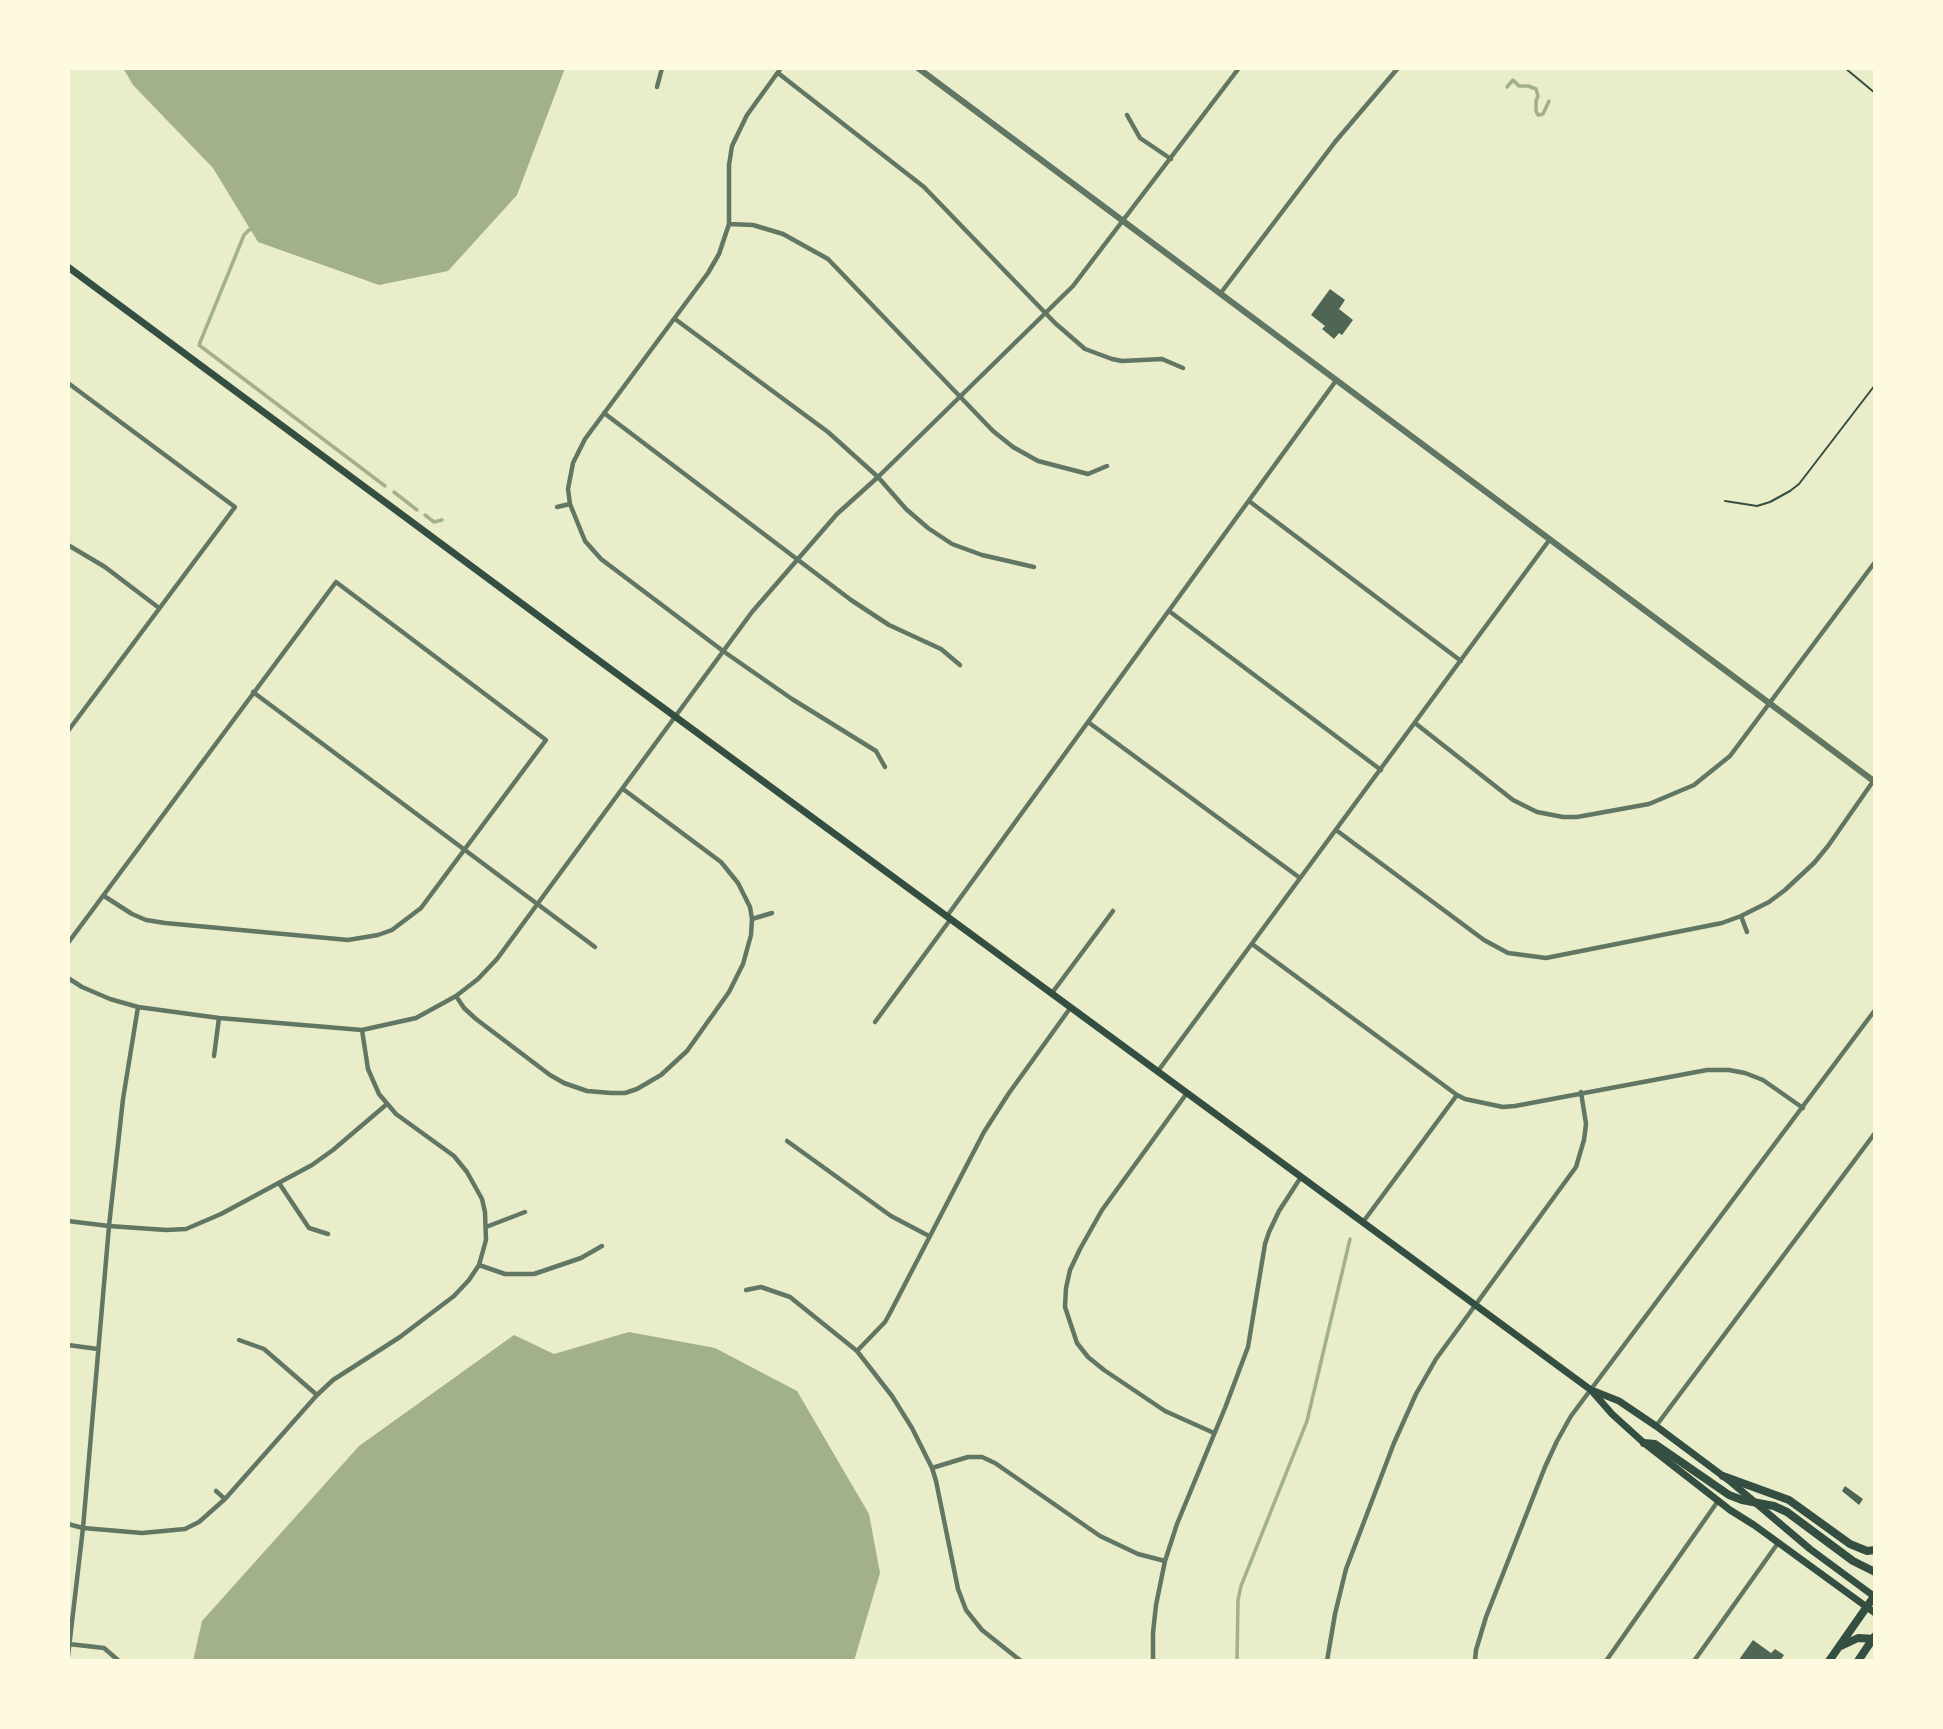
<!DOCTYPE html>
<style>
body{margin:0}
#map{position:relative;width:1943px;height:1729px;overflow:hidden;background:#e9edc9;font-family:Rubik,sans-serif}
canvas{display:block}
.frame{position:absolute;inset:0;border:70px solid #fefae0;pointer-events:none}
</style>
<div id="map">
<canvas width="1943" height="1729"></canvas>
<div class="frame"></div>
</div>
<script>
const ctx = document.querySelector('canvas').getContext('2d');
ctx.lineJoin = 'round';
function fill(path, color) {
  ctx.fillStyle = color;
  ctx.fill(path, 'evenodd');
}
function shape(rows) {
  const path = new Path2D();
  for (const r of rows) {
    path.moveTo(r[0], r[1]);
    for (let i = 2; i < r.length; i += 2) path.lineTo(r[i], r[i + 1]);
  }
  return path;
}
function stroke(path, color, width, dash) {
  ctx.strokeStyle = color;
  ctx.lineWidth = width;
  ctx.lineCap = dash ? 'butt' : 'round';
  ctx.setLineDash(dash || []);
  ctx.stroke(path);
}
const water = shape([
 [123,68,565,68,517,195,448,271,379,285,258,242,213,168,133,85],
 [629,1332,715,1348,797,1391,869,1514,880,1573,854,1661,193,1661,202,1621,359,1446,514,1335,554,1354]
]);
const stream = shape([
 [1507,87,1513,80,1519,86,1528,86,1536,89,1538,96,1536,101,1536,111,1538,115,1543,114,1549,101],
 [250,229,244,235,199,345,385,486],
 [394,492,417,510],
 [425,515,434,522,442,520],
 [1237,1661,1238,1600,1241,1586,1307,1421,1350,1239]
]);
const building = shape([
 [1330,289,1345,300,1339,309,1353,320,1342,335,1339,333,1334,339,1322,329,1325,326,1311,315],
 [1845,1486,1863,1499,1859,1505,1842,1491],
 [1753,1640,1771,1653,1775,1649,1784,1655,1780,1661,1738,1661]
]);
const path = shape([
 [1845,68,1875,93],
 [1725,501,1757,506,1770,502,1790,491,1799,484,1875,385]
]);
const minor = shape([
 [781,68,747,115,732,146,729,165,729,224,719,254,708,273,585,439,573,463,568,489,570,504,585,541,601,559,723,651,792,699,876,751,885,767],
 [778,73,924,187,1055,323,1085,349,1112,359,1122,361,1162,359,1183,368],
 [657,87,662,68],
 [1127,115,1140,138,1171,159],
 [729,224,753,225,783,234,828,259,993,431,1013,447,1038,461,1088,474,1107,466],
 [1220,294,1335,142,1398,68],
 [675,319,828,432,878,477,906,509,928,528,952,544,982,555,1034,567],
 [68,383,235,507,68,731],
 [604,413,851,600,889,625,941,649,960,665],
 [1249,501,1461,661],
 [557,507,570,504],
 [68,545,105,567,159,608],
 [1169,611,1381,770],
 [253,692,595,947],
 [1088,722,1300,878],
 [1415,723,1513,800,1537,812,1563,817,1577,817,1649,804,1694,785,1730,756,1875,562],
 [1336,830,1484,940,1508,953,1546,958,1722,923,1741,916,1769,902,1785,890,1814,863,1828,846,1874,780],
 [947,916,1335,382],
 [1741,916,1747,932],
 [752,919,772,913],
 [68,943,336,582,546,740,421,908,392,930,378,935,348,940,165,923,146,920,132,914,104,896],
 [1252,944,1457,1095,1465,1099,1503,1107,1515,1106,1707,1070,1729,1070,1745,1073,1763,1080,1803,1108],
 [68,978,82,987,110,999,138,1007,219,1018,362,1030,416,1018,456,996,478,979,497,959,752,612,837,514,878,477,1073,286,1239,68],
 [1052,993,1113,911],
 [456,996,464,1008,476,1019,550,1075,564,1083,587,1091,611,1093,625,1093,637,1089,661,1075,687,1051,729,992,743,964,751,935,752,919,750,907,738,883,721,862,623,789],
 [875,1022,950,920],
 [214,1056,219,1018],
 [1158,1071,1550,539],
 [1187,1093,1102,1210,1080,1249,1070,1270,1066,1288,1065,1307,1077,1343,1088,1357,1104,1370,1165,1411,1214,1433],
 [787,1141,891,1216,929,1236],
 [279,1183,309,1228,328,1234],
 [68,1221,109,1226,166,1230,186,1229,221,1214,312,1165,333,1150,387,1104],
 [1363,1222,1457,1095],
 [486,1227,525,1212],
 [479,1265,505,1274,534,1274,581,1258,602,1246],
 [746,1290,761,1287,790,1297,857,1351,892,1396,912,1428,932,1468,936,1481,958,1589,966,1610,982,1630,1021,1661],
 [239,1340,264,1349,317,1395],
 [68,1345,98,1349],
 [857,1351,885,1322,890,1313,984,1132,1009,1093,1071,1007],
 [1656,1426,1875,1133],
 [932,1468,968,1457,982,1457,995,1463,1100,1536,1138,1554,1165,1561],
 [216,1491,225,1499],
 [68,1524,83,1528,142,1533,185,1529,199,1522,225,1499,317,1395,333,1380,400,1337,454,1296,469,1280,479,1265,486,1240,485,1212,482,1199,467,1172,454,1156,396,1114,379,1094,368,1069,362,1030],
 [69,1644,104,1648,119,1661],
 [68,1656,83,1528,109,1226,123,1099,138,1007],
 [1153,1661,1153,1633,1156,1605,1165,1561,1177,1524,1225,1408,1248,1347,1265,1244,1269,1232,1279,1211,1301,1177],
 [1327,1661,1335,1614,1346,1569,1394,1443,1416,1394,1436,1359,1576,1167,1584,1140,1586,1124,1581,1092],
 [1475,1661,1476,1650,1486,1617,1545,1467,1557,1441,1571,1416,1875,1010],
 [1606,1661,1718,1501],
 [1694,1661,1778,1543]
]);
const tertiary = shape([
 [918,68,1875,782]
]);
const secondary = shape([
 [68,267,571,640,1591,1390,1612,1414,1644,1443,1730,1510,1754,1525,1875,1613],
 [1594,1391,1619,1401,1656,1426,1731,1482,1810,1549,1875,1597]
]);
const trunk = shape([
 [1644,1443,1655,1444,1729,1495,1742,1500,1774,1506,1787,1512,1853,1561,1875,1572],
 [1723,1476,1789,1500,1850,1544,1867,1551,1875,1550],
 [1841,1646,1858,1638,1875,1639],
 [1829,1661,1875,1595],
 [1858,1661,1874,1637]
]);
fill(water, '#a3b18a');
stroke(stream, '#a3b18a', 3.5);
fill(building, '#4f6655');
stroke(path, '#344e41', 2);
stroke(minor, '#617663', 4.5);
stroke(tertiary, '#617663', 6);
stroke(secondary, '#344e41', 7);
stroke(trunk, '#344e41', 8);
</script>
